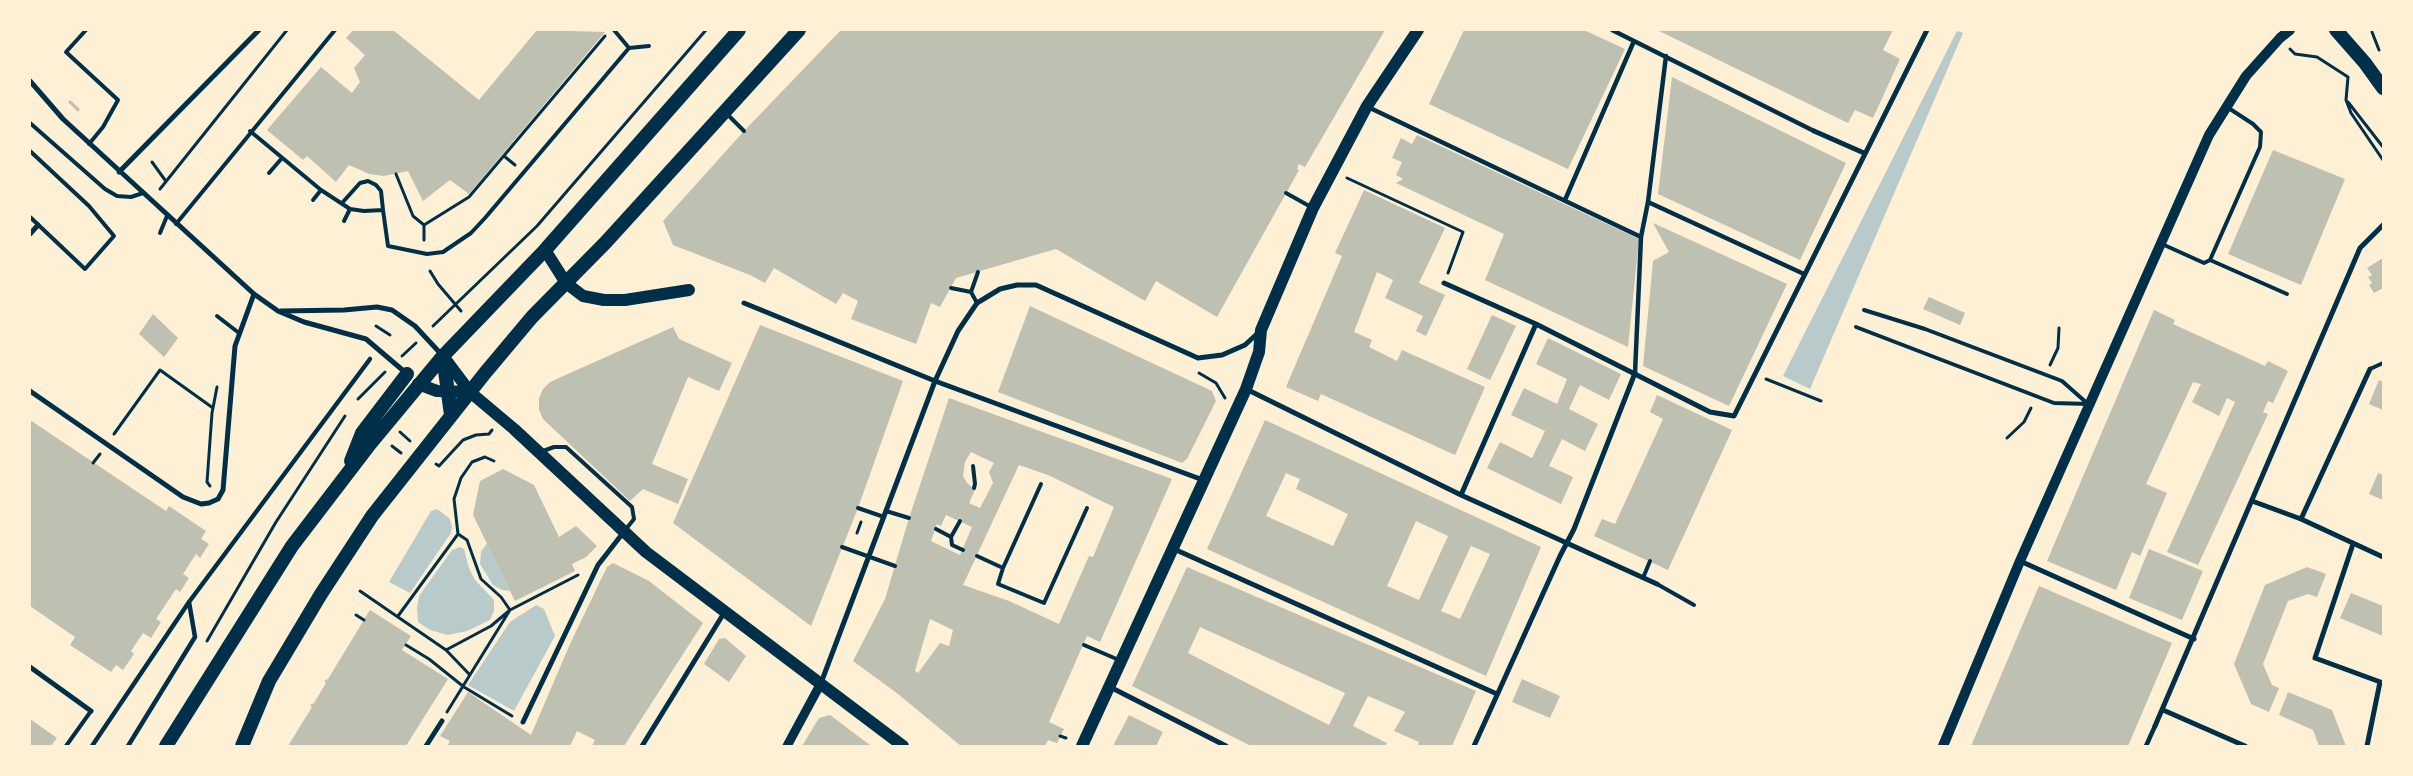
<!DOCTYPE html>
<style>
body{margin:0}
#map{position:relative;width:2413px;height:776px;overflow:hidden;background:#fdf0d5;font-family:"Titillium Web",sans-serif}
canvas{display:block}
.frame{position:absolute;inset:0;border:31px solid #fdf0d5;pointer-events:none}
</style>
<div id="map">
<canvas width="2413" height="776"></canvas>
<div class="frame"></div>
</div>
<script>
const ctx = document.querySelector('canvas').getContext('2d');
ctx.lineJoin = 'round';
function fill(path, color) {
  ctx.fillStyle = color;
  ctx.fill(path, 'evenodd');
}
function shape(rows) {
  const path = new Path2D();
  for (const r of rows) {
    path.moveTo(r[0], r[1]);
    for (let i = 2; i < r.length; i += 2) path.lineTo(r[i], r[i + 1]);
  }
  return path;
}
function stroke(path, color, width, dash) {
  ctx.strokeStyle = color;
  ctx.lineWidth = width;
  ctx.lineCap = dash ? 'butt' : 'round';
  ctx.setLineDash(dash || []);
  ctx.stroke(path);
}
const green = shape([
 [1957,31,1963,33,1810,389,1783,376],
 [437,509,449,518,452,526,451,533,410,593,389,582,431,511],
 [487,543,510,591,502,590,493,585,480,564,481,552],
 [460,547,464,549,469,568,475,580,494,600,494,611,490,620,467,631,448,635,430,630,418,622,417,608,419,596,452,550],
 [536,605,544,609,555,636,514,711,468,685,510,622]
]);
const building = shape([
 [353,30,393,30,479,100,537,30,605,32,469,194,450,180,423,201,408,171,384,176,369,174,349,165,336,182,307,156,303,160,267,130,321,67,352,93,360,82,354,68,365,55,346,38],
 [841,30,1385,30,1305,167,1299,164,1297,169,1299,170,1217,317,1156,281,1145,301,1056,249,956,278,940,307,931,303,916,344,851,319,858,301,843,293,836,304,774,268,765,283,750,275,673,245,663,221,744,131],
 [1464,30,1584,30,1625,49,1568,169,1429,104],
 [1657,30,1893,30,1883,50,1900,59,1873,118,1855,110,1848,123],
 [1672,77,1846,163,1800,260,1658,194],
 [70,100,80,109,78,112,68,102],
 [1417,135,1639,239,1628,347,1485,280,1504,234,1396,183,1403,179,1396,175,1402,162,1392,158,1401,138,1412,144],
 [2273,150,2345,179,2301,285,2228,254],
 [1364,190,1445,228,1419,283,1445,295,1426,336,1416,331,1423,316,1385,298,1393,280,1377,272,1354,332,1372,340,1369,347,1397,361,1402,350,1485,387,1455,455,1321,394,1318,401,1286,387,1342,256,1335,253],
 [1653,223,1787,284,1729,406,1643,366,1653,261,1669,252],
 [2383,258,2383,288,2374,293,2369,285,2372,283,2368,277,2372,275,2367,268],
 [1929,297,1965,313,1960,325,1923,309],
 [1030,306,1212,391,1216,401,1187,459,1182,463,1177,461,998,392],
 [2154,310,2175,320,2173,324,2265,366,2268,361,2288,371,2273,403,2268,401,2263,412,2268,414,2198,565,2167,552,2235,402,2227,398,2219,416,2192,402,2201,384,2193,382,2146,484,2167,493,2140,556,2132,552,2116,590,2047,561],
 [153,314,178,338,164,357,139,334],
 [1492,315,1516,326,1490,380,1467,369],
 [760,325,903,381,858,508,811,626,673,523],
 [673,327,679,339,732,363,719,391,688,377,652,464,688,479,678,504,643,489,630,501,543,419,539,410,539,398,543,389,550,382],
 [1548,338,1621,374,1609,400,1580,385,1569,409,1598,424,1585,451,1562,439,1549,466,1573,477,1561,504,1487,468,1500,442,1532,458,1545,431,1511,415,1524,388,1557,404,1567,379,1536,364],
 [2379,380,2383,382,2383,410,2369,404],
 [1657,395,1732,430,1668,570,1594,536,1602,519,1615,524,1663,419,1650,412],
 [949,398,1172,479,1100,642,1087,636,1049,722,1064,729,1057,743,1048,740,1045,746,961,746,898,694,853,661,885,599,909,518],
 [971,452,994,463,989,472,993,483,980,508,969,503,975,490,967,483,963,476,965,462],
 [1019,465,1048,475,1114,507,1093,557,1089,556,1059,624,1009,601,963,585],
 [946,515,972,527,960,555,931,541,937,524,941,526],
 [930,619,953,630,949,646,940,643,918,673,915,671],
 [30,420,166,511,169,506,206,531,201,539,209,544,200,558,196,554,183,574,189,578,180,592,176,589,156,619,161,622,151,638,143,633,131,651,134,654,123,670,116,665,111,672,70,645,75,637,30,606],
 [1265,420,1541,547,1486,676,1207,549],
 [1286,473,1300,479,1296,489,1348,514,1333,546,1266,516],
 [1416,521,1448,536,1419,600,1387,586],
 [1471,546,1490,554,1460,619,1441,611],
 [503,469,534,485,559,537,576,526,597,546,586,557,572,564,575,571,515,601,473,515,480,481],
 [2378,473,2383,475,2383,500,2369,494],
 [2149,549,2203,571,2182,620,2129,598],
 [613,563,649,581,703,623,624,746,592,746,595,740,577,731,570,746,447,746,450,741,440,736,468,692,531,735,570,644,607,567],
 [1187,567,1476,691,1452,746,1417,746,1419,742,1394,731,1405,712,1368,696,1353,726,1387,743,1385,746,1251,746,1132,686],
 [1200,627,1345,693,1329,725,1188,653],
 [2307,567,2326,574,2317,597,2308,594,2288,601,2263,664,2272,685,2279,688,2269,712,2251,704,2234,664,2265,585],
 [2039,586,2172,643,2128,746,1971,746],
 [2351,593,2383,606,2383,636,2340,618],
 [370,610,411,636,402,650,448,679,406,746,288,746,312,707,310,705,314,703,326,683,324,681,328,679],
 [725,638,746,656,729,682,704,664,719,639],
 [1522,679,1560,696,1550,718,1512,702],
 [2288,692,2332,710,2346,746,2319,746,2313,730,2279,715],
 [830,715,854,733,871,746,802,746,819,718],
 [1129,715,1163,732,1156,746,1113,746],
 [30,719,57,738,51,746,30,746]
]);
const path = shape([
 [2372,32,2379,50],
 [2290,49,2295,54,2317,57,2348,77,2346,100,2351,113,2383,160],
 [2348,102,2383,147],
 [504,156,515,165],
 [152,162,165,180],
 [396,174,413,216,424,225,424,240],
 [1347,178,1463,232,1448,273],
 [160,189,287,30],
 [424,225,469,197,605,36],
 [430,271,438,284,461,311],
 [376,326,390,335],
 [433,326,537,226,706,30],
 [402,356,416,343],
 [2050,365,2058,348,2059,328],
 [1199,373,1216,383,1225,398],
 [1766,379,1821,401],
 [358,399,385,372],
 [400,432,410,441],
 [114,434,160,370,213,408],
 [2007,438,2024,422,2031,408],
 [392,446,401,453],
 [93,463,100,454],
 [436,464,439,466,463,440,476,435,489,434,492,430],
 [210,486,207,482,212,413,217,387],
 [857,533,861,522],
 [458,534,454,499,461,478,472,462,485,457,494,461],
 [360,591,446,650,470,675],
 [356,615,364,620],
 [398,616,458,534,467,540,481,579,501,597,510,610,491,626,446,650],
 [207,641,276,522,345,416],
 [406,645,429,659,464,687,512,716],
 [447,712,510,610,578,575],
 [1060,736,1066,738]
]);
const service = shape([
 [86,30,66,52,118,100,103,127,89,144],
 [629,48,649,46],
 [727,114,744,131],
 [30,123,105,189,117,196,131,197,143,193],
 [250,131,321,190,350,209,364,211,383,210,388,246,427,254,443,252,471,233,485,218,629,48,614,30],
 [30,151,89,206,114,236,85,269,30,217],
 [269,173,282,158],
 [1286,193,1311,207],
 [313,200,321,190],
 [342,203,360,183,368,181,376,185,381,191,383,210],
 [344,221,350,209],
 [176,224,335,30],
 [160,233,167,216],
 [2162,244,2204,263,2210,260,2260,147,2261,132,2253,124,2227,107],
 [2210,260,2287,294],
 [951,288,971,292],
 [977,303,971,292,978,272],
 [1864,310,1925,329,2062,381,2088,404],
 [217,316,239,333],
 [1856,327,2054,403,2088,404],
 [2370,369,2383,363],
 [543,451,554,447,566,447,632,507,634,519,626,529],
 [973,466,975,484,974,488],
 [858,508,884,517],
 [886,511,909,518],
 [936,529,951,537,952,545,963,550],
 [951,537,960,521],
 [842,547,895,566],
 [977,556,1003,568,1041,484],
 [1003,568,998,584,1044,603,1087,508],
 [1643,578,1650,561],
 [1657,584,1694,605],
 [1084,645,1119,660],
 [66,746,91,711]
]);
const pedestrian = shape([
 [1612,30,1814,131],
 [1368,107,1641,237],
 [1565,200,1634,41],
 [1648,202,1804,274],
 [1635,373,1641,237,1648,202,1666,56],
 [92,746,189,602,370,359],
 [128,746,195,637,189,602],
 [2146,746,2155,726]
]);
const minor = shape([
 [30,81,63,119,254,294,278,311,304,322,366,339,406,373],
 [1814,131,1864,153],
 [119,172,259,30],
 [30,234,38,225],
 [1444,283,1536,324,1710,412,1734,416,1927,30],
 [744,303,935,381,1203,480],
 [281,311,344,310,377,307,392,310,415,326,442,355],
 [1246,389,1461,495,1657,584],
 [30,391,183,497,201,504,209,503,218,499,223,490,235,346,254,294],
 [1461,495,1536,324],
 [2252,501,2301,519,2383,557],
 [2301,519,2370,369],
 [2353,544,2315,658,2383,683],
 [1174,549,1497,694],
 [2020,561,2194,639],
 [30,667,91,711],
 [821,683,935,381,958,331,977,303,1000,289,1017,285,1036,285,1198,358,1222,355,1245,345,1259,332],
 [1110,687,1226,746],
 [2163,710,2245,746],
 [523,722,598,565,623,533],
 [2155,726,2360,248,2383,225],
 [426,746,442,721],
 [642,746,724,613],
 [1474,746,1560,556,1574,529,1635,373],
 [2367,746,2380,682]
]);
const tertiary = shape([
 [787,746,821,683]
]);
const secondary = shape([
 [1943,746,2020,561,2209,135,2246,76,2280,38,2290,30]
]);
const primary = shape([
 [545,250,566,283,583,296,604,300,625,300,689,290],
 [443,356,470,392,514,429,646,552,903,746],
 [418,384,437,391,470,392],
 [1082,746,1246,389,1259,352,1261,330,1313,208,1367,106,1418,30]
]);
const trunk = shape([
 [2336,30,2365,63,2383,88],
 [443,356,451,415],
 [351,461,362,433,407,374],
 [166,746,292,546,370,444,443,356,545,250,739,30],
 [242,746,269,681,321,594,372,516,485,373,532,317,606,242,799,30]
]);
fill(green, '#b9caca');
fill(building, '#bec0b2');
stroke(path, '#003049', 3);
stroke(service, '#003049', 4);
stroke(pedestrian, '#003049', 4.5);
stroke(minor, '#003049', 5);
stroke(tertiary, '#003049', 9);
stroke(secondary, '#003049', 10);
stroke(primary, '#003049', 12);
stroke(trunk, '#003049', 14);
</script>
